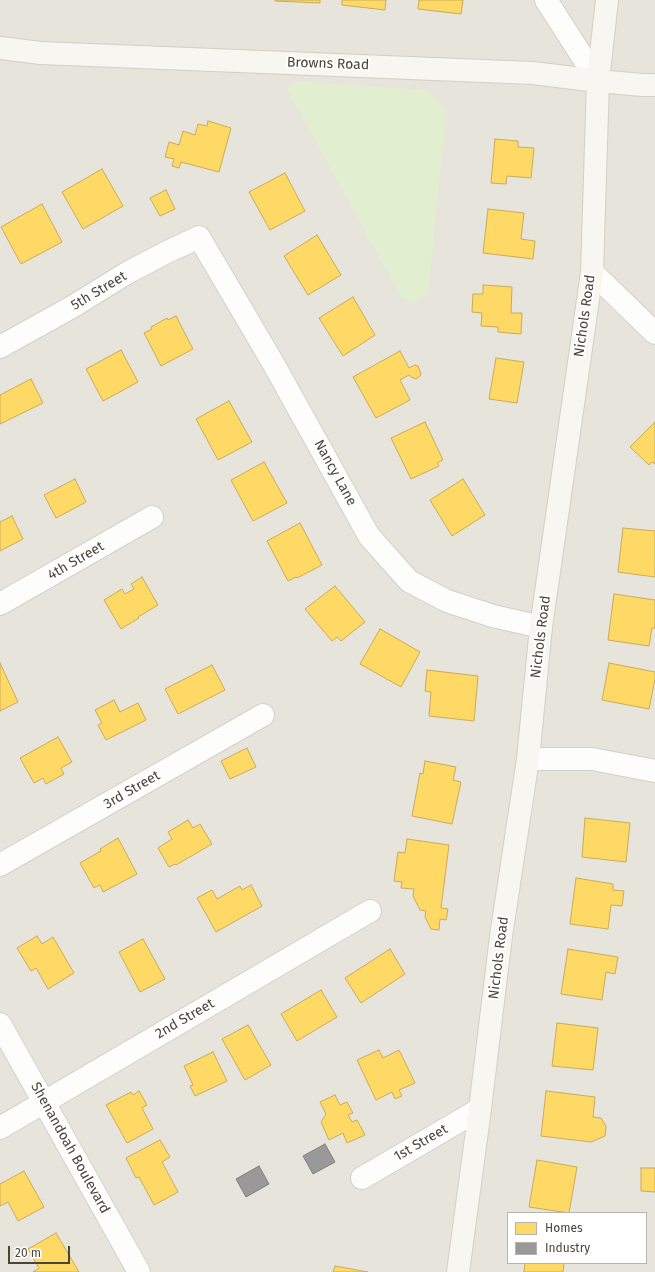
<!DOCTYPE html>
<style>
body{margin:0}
#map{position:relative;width:655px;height:1272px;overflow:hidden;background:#f4f2ee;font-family:"Fira Sans",sans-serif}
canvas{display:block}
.legend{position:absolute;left:507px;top:1212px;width:140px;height:52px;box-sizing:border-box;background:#fff;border:1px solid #b7b4b0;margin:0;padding:5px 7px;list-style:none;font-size:12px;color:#4b4439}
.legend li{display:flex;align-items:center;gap:8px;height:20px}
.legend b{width:20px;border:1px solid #b7b4b0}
.scale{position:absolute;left:8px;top:1246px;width:62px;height:18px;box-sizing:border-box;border:2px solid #4b4439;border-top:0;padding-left:5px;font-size:12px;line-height:14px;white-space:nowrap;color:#4b4439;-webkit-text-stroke:3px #fff;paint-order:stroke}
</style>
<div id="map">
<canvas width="655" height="1272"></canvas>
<ul class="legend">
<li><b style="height:11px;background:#ffd966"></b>Homes</li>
<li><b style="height:11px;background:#999"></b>Industry</li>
</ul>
<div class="scale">20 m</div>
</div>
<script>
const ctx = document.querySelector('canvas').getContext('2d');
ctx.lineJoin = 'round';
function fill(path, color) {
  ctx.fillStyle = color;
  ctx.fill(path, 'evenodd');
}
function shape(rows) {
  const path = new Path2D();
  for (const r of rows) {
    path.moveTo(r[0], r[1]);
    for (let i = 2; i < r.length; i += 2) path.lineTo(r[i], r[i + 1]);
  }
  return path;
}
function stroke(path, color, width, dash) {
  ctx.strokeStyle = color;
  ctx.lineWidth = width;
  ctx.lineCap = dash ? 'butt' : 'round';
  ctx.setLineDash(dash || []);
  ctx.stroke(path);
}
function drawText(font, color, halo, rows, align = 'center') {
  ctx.font = font + ' "Fira Sans",sans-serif';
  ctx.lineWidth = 4;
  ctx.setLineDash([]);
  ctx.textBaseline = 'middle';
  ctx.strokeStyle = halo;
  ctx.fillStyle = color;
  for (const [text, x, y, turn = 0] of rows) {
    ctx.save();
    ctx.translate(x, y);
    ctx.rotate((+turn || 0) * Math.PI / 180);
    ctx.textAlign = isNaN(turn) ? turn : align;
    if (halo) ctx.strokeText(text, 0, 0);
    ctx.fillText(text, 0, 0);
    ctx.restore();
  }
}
const residential = shape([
 [0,0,655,0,655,1272,0,1272],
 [508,1213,646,1213,646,1263,508,1263]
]);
const green = shape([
 [299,81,425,90,442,104,446,118,428,292,413,304,401,297,286,88]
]);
const homes = shape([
 [275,0,320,0,320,3,275,1,275,0],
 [342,0,386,0,385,10,342,5,342,0],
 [419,0,463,0,461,14,418,9,419,0],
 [208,121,231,128,219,172,181,162,179,168,172,166,174,159,165,157,169,142,179,145,183,131,195,135,198,124,207,126,208,121],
 [495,139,518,141,518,147,534,148,531,178,507,176,506,184,491,183,495,139],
 [102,169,123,206,83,229,62,192,102,169],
 [285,173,305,211,270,230,249,192,285,173],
 [166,190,175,209,160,216,150,198,166,190],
 [42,204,62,242,21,264,1,227,42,204],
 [488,209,524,213,521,239,535,241,533,259,483,253,488,209],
 [317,235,341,275,308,295,284,256,317,235],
 [483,285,512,287,511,313,522,313,521,334,498,332,498,327,481,326,482,313,472,312,473,294,483,294,483,285],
 [353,297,375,335,343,356,319,318,353,297],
 [176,316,193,349,161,366,144,333,152,329,151,327,167,318,168,320,176,316],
 [121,350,138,382,103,401,86,369,121,350],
 [400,351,409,368,415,365,418,366,421,374,420,376,416,379,411,377,409,375,400,380,410,400,376,418,353,377,400,351],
 [496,358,524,362,517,403,489,399,496,358],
 [31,379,43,403,0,424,0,395,31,379],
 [229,401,252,442,218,460,196,419,229,401],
 [425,422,443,460,437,463,439,466,411,479,391,438,425,422],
 [655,422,655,464,652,462,649,465,630,447,655,422],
 [264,462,287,503,253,521,231,480,264,462],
 [75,479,86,502,56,518,44,495,75,479],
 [463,479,485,515,452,536,430,500,463,479],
 [12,516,23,539,0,551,0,522,12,516],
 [300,523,322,565,297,578,296,577,288,581,267,541,300,523],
 [623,528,655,531,655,577,618,572,623,528],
 [142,577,158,605,138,617,139,618,121,629,104,600,122,589,125,594,134,589,131,584,142,577],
 [335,586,365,622,341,641,337,637,332,641,305,609,335,586],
 [614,594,655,600,655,628,652,628,649,646,608,640,614,594],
 [380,629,420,652,401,687,360,664,380,629],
 [0,663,18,702,0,711,0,663],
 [609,663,655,672,655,679,649,709,602,700,609,663],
 [212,665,225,690,178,714,165,689,212,665],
 [427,670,478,676,474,721,429,716,431,692,425,691,427,670],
 [114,700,120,712,138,703,146,720,106,740,98,725,102,723,95,710,114,700],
 [58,737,72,762,61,768,64,774,46,784,43,778,34,783,20,758,58,737],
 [247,748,256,767,230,779,221,761,247,748],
 [425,761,456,767,453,780,461,782,452,824,412,816,420,773,423,774,425,761],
 [585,818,630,823,626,862,582,857,585,818],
 [188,820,193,828,200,824,212,844,176,865,175,864,169,867,158,848,172,839,168,832,188,820],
 [118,838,137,874,103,892,100,885,94,888,80,863,101,851,100,849,118,838],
 [407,839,449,845,441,908,448,909,446,920,440,919,439,930,431,929,425,917,426,911,420,910,413,896,414,889,401,888,402,882,394,881,398,852,405,853,407,839],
 [576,878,613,884,613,890,624,891,622,906,611,905,608,929,570,924,576,878],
 [251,885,262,906,216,932,197,898,212,890,217,899,240,886,242,890,251,885],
 [37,936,42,944,53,937,74,973,48,989,36,968,31,971,17,948,37,936],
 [143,939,165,979,140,992,119,952,143,939],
 [390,949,405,974,361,1003,345,978,390,949],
 [568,949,618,957,615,974,606,972,602,1000,561,994,568,949],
 [321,990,337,1017,297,1041,281,1014,321,990],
 [557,1023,598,1028,593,1070,552,1066,557,1023],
 [248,1025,271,1065,245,1080,222,1039,248,1025],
 [379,1050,383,1058,399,1050,415,1083,399,1090,402,1096,395,1099,392,1092,376,1100,357,1060,379,1050],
 [213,1052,227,1081,195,1096,190,1086,193,1085,184,1066,213,1052],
 [139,1091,147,1105,142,1108,153,1129,127,1143,106,1105,131,1092,133,1095,139,1091],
 [546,1091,595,1097,593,1117,601,1118,606,1126,605,1136,591,1142,541,1136,546,1091],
 [335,1095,340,1105,347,1102,353,1113,348,1115,352,1122,357,1120,365,1135,347,1143,343,1133,329,1140,321,1122,326,1114,320,1102,335,1095],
 [160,1140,170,1157,162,1162,178,1192,154,1205,139,1177,136,1178,126,1158,160,1140],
 [537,1160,577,1167,569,1213,529,1207,537,1160],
 [641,1168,655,1168,655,1192,641,1191,641,1168],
 [24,1171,44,1207,18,1221,8,1202,0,1206,0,1184,24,1171],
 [56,1233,79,1272,33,1272,39,1268,28,1249,56,1233],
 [525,1263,564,1263,563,1272,524,1272,525,1263],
 [335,1266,368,1272,333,1272,335,1266]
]);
const industry = shape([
 [325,1144,335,1162,313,1174,303,1156,325,1144],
 [259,1166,269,1184,246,1197,236,1179,259,1166]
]);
const street = shape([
 [546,0,598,81],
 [592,272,655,333],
 [0,347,72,307,127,273,165,253,199,237,273,363,369,536,409,581,447,601,493,616,541,627],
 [0,604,152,517],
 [528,759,592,759,655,771],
 [0,865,263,715],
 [0,1024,139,1272],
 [0,1128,370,911],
 [362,1178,480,1109]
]);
const secondary = shape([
 [0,48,41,53,533,73,598,81,642,85,655,85],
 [458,1272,480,1109,501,936,528,759,541,627,592,272,598,81,607,0]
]);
const streetNames = [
 ["Browns Road",328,64,2],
 ["5th Street",99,291,-31],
 ["Nichols Road",585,316,-82],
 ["Nancy Lane",335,473,61],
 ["4th Street",76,561,-30],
 ["Nichols Road",541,637,-83],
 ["3rd Street",132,790,-30],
 ["Nichols Road",499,958,-83],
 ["2nd Street",185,1019,-30],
 ["1st Street",421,1143,-30],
 ["Shenandoah Boulevard",70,1148,61]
];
fill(residential, '#e7e4dc');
fill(green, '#e1eecf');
fill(homes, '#ffd966');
stroke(homes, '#c9ac58', 1);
fill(industry, '#999');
stroke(industry, '#82807c', 1);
stroke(street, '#d2d0cb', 24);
stroke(secondary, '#d3cfc5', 24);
stroke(street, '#fdfdfc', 22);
stroke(secondary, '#f7f6f1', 22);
drawText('14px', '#4b4439', '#fff', streetNames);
</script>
